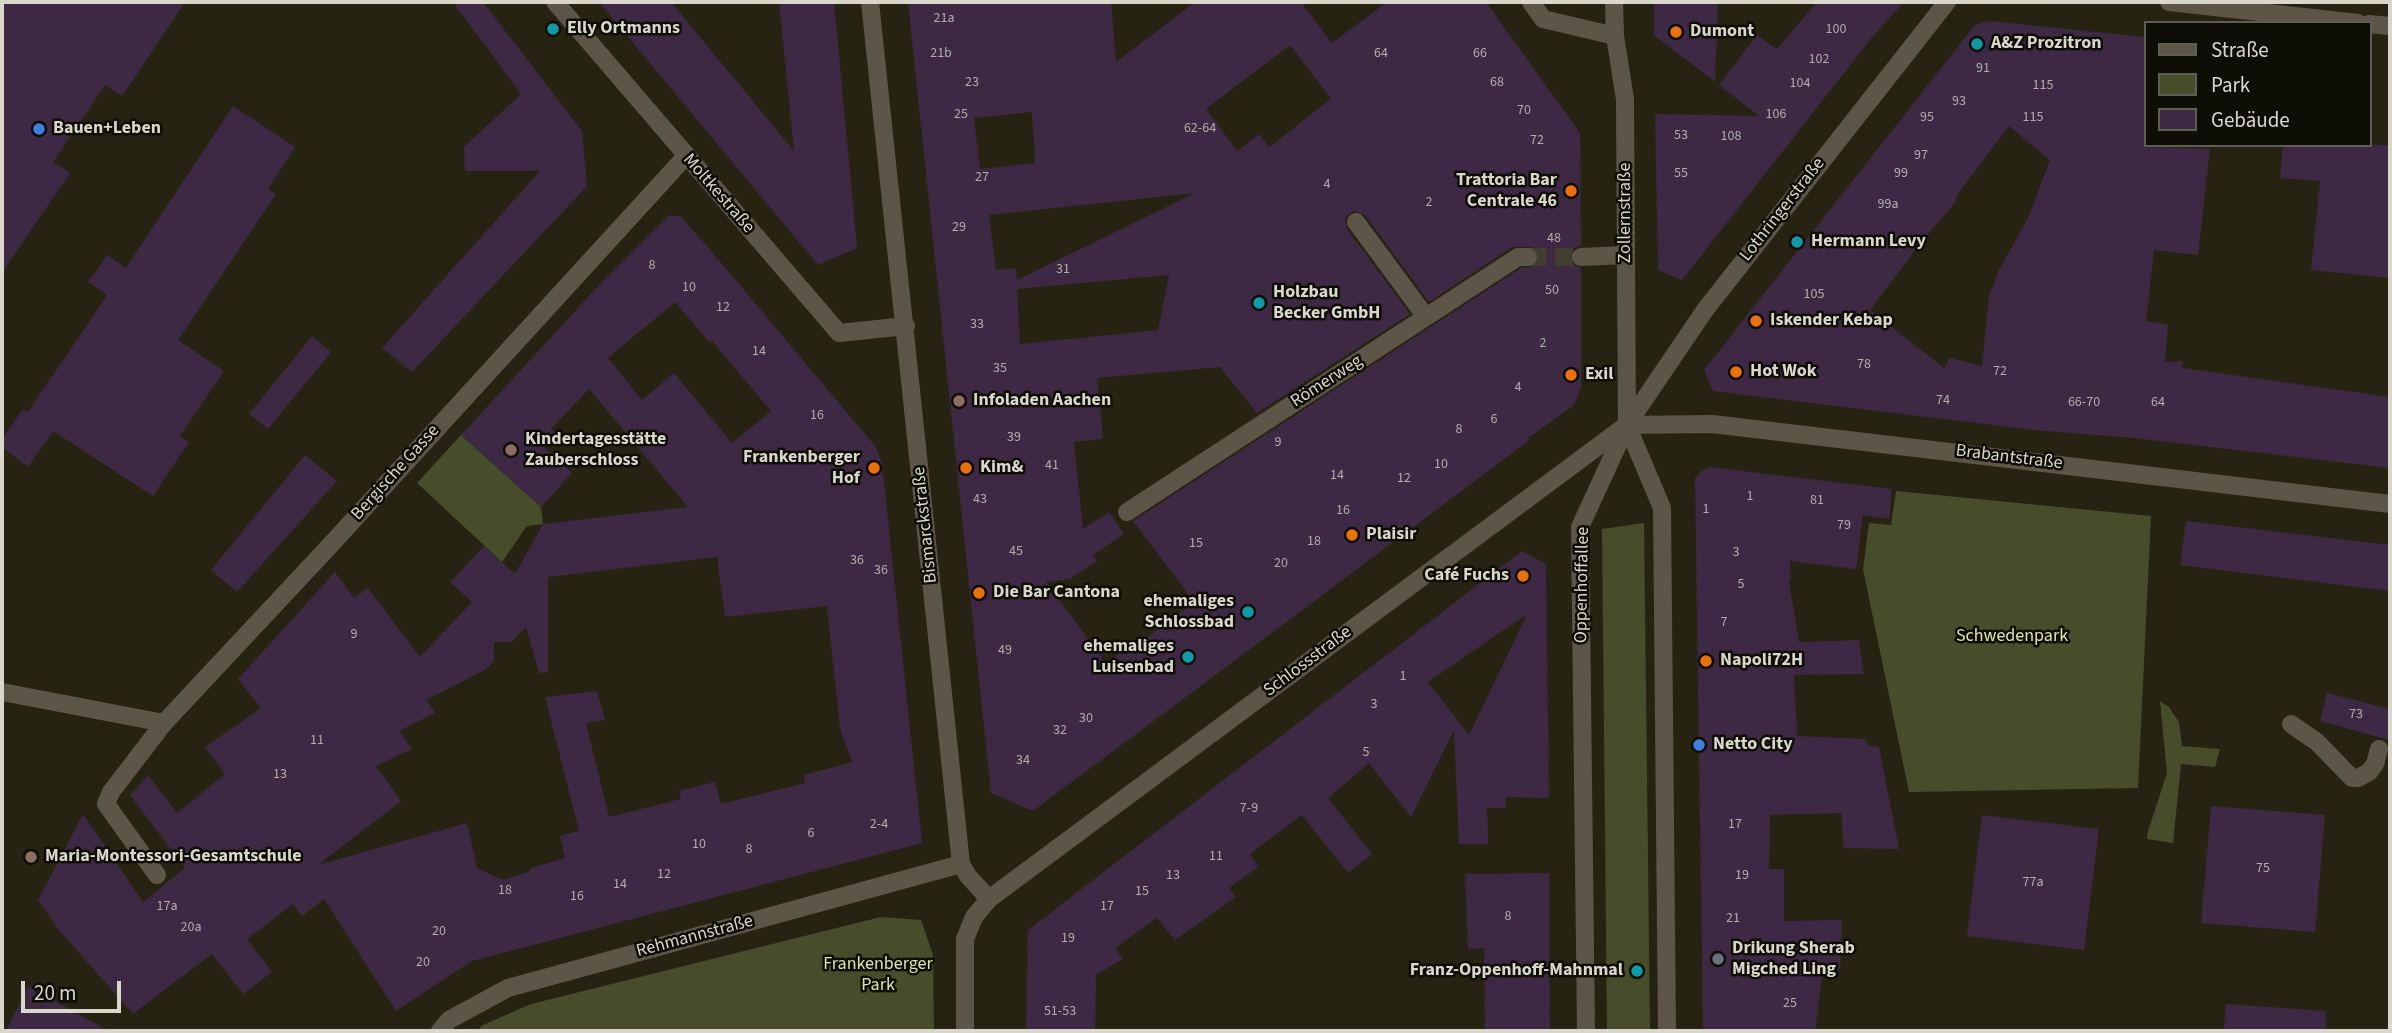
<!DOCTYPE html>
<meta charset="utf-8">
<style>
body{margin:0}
#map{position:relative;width:2392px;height:1033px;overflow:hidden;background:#272313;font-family:"Source Sans 3",sans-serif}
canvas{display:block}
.frame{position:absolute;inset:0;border:4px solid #d9d7cc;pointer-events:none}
.legend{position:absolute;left:2144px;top:21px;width:228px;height:126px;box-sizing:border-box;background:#0e0d06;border:2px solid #5f5e55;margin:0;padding:9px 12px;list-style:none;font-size:21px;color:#d9d7cc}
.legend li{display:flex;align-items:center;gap:14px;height:35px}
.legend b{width:35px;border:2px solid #5f5e55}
.scale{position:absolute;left:21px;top:981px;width:100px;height:32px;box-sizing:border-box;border:4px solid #d9d7cc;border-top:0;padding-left:9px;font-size:21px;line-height:24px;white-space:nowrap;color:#d9d7cc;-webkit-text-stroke:5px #0e0d06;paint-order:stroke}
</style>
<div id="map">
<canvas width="2392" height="1033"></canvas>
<div class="frame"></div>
<ul class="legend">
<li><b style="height:9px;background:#5d5648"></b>Straße</li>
<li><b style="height:19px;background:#474d2a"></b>Park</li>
<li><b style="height:19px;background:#3d2944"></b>Gebäude</li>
</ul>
<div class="scale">20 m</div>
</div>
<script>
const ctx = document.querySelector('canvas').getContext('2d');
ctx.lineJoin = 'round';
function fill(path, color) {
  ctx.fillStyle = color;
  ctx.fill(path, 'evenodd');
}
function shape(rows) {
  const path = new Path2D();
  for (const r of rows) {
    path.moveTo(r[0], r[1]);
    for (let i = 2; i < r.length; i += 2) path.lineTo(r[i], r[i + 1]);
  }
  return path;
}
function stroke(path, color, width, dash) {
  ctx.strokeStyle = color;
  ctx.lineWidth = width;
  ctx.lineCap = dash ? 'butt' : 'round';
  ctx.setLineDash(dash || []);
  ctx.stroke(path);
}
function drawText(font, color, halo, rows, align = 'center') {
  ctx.font = font + ' "Source Sans 3",sans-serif';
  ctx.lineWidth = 5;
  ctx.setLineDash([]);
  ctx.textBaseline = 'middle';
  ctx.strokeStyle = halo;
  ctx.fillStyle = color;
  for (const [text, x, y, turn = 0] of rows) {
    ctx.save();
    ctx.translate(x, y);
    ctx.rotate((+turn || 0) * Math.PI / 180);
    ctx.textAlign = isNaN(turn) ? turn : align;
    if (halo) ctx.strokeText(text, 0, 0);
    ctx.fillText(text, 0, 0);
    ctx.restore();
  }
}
const green = shape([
 [461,435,541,507,543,524,527,526,502,562,417,483],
 [1896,491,2151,516,2138,788,1909,792,1863,569,1869,523,1891,525],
 [1644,523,1650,1031,1607,1031,1602,529],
 [2160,701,2169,707,2179,722,2182,746,2220,749,2215,767,2181,764,2173,843,2147,839,2148,831,2167,773],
 [881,917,921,920,933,955,934,1031,479,1031,481,1026,531,1004]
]);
const building = shape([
 [2,2,185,2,122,96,105,85,53,162,70,173,2,273],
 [453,2,483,2,582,131,587,186,412,372,382,348,540,171,465,171,464,147,521,94],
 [599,2,671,2,794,151,779,2,834,2,857,248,818,265],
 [908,2,1111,2,1116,62,1195,2,1301,2,1332,43,1387,2,1486,2,1580,133,1581,246,1574,248,1570,257,1572,264,1581,268,1581,388,1574,405,1528,438,1530,440,1033,811,991,793],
 [1290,45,1331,99,1269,147,1259,134,1237,151,1206,109],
 [1032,112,1035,163,980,169,974,118],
 [1195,193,1017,280,1016,268,996,270,989,215],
 [1354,211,1365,215,1429,302,1512,247,1533,247,1538,252,1539,258,1534,266,1521,268,1133,521,1194,602,1134,647,1132,644,1106,663,1046,582,1070,579,1097,561,1093,555,1124,534,1109,512,1083,529,1074,442,1103,439,1097,378,1220,367,1257,413,1410,314,1347,229,1345,218],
 [1169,275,1158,330,1020,344,1017,289],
 [1654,2,1718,2,1715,82,1654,35],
 [1817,2,1904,2,1873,36,1682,280,1658,270,1655,114,1759,116,1719,85,1757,35,1777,49],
 [1989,21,2145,37,2145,147,2210,149,2198,255,2154,250,2146,321,2168,325,2165,362,2183,361,2182,368,2390,397,2390,468,2134,438,2034,430,1713,391,1704,370,1975,25],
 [2009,126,2050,160,2029,216,1999,270,1989,296,1982,366,1950,358,1944,368,1870,310,1919,245,1957,200,1955,198],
 [233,106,295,147,268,189,276,194,178,340,224,371,180,436,189,442,153,496,53,431,28,467,2,447,2,439,23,409,28,412,107,295,88,282,107,255,126,268],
 [2283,145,2390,145,2390,278,2311,270,2320,181,2280,178],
 [669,215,681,217,707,246,875,446,882,463,922,843,472,961,396,1011,324,899,302,916,293,904,247,939,272,972,243,994,212,954,133,1014,59,930,38,900,83,814,143,902,185,868,130,795,148,775,177,813,225,774,205,747,261,708,238,679,335,572,354,598,368,588,420,657,472,602,450,582,484,546,515,574,543,524,688,507,589,389,551,429,555,432,542,445,572,473,541,507,461,435,600,284],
 [675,302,710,343,712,341,771,411,732,443,674,373,642,400,608,358],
 [717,557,725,617,827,606,840,728,852,762,804,775,805,783,721,804,715,782,679,791,681,799,609,817,586,723,605,720,597,691,545,697,579,831,560,836,565,858,531,868,529,872,502,880,477,868,467,823,318,865,401,801,376,766,412,749,399,731,435,713,426,700,485,670,494,661,494,642,512,642,526,627,539,673,548,672,548,577],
 [312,336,331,352,268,429,249,414],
 [305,455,337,481,237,592,211,570],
 [1710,467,1892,489,1889,519,1863,515,1856,569,1790,561,1791,581,1789,582,1799,642,1859,640,1864,674,1794,675,1797,736,1864,739,1870,746,1879,747,1899,849,1844,848,1841,813,1770,815,1769,869,1784,869,1784,921,1842,920,1840,969,1823,970,1815,1031,1703,1031,1695,478,1702,471],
 [2186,521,2390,545,2390,591,2180,565],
 [1522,551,1546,564,1549,798,1506,797,1506,808,1487,808,1488,844,1459,844,1454,730,1411,817,1369,763,1328,798,1372,854,1348,873,1302,815,1250,854,1258,867,1229,888,1236,897,1175,940,1157,918,1115,948,1123,959,1096,975,1095,1031,1026,1031,1028,930],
 [1527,614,1469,735,1428,682],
 [2327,693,2390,709,2390,740,2320,721],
 [2211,806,2325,815,2315,932,2201,923],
 [1982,815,2099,829,2084,950,1967,936],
 [1549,873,1550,1031,1485,1031,1484,948,1468,949,1465,874],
 [28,986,109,1031,6,1031],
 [2226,1004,2326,1011,2325,1031,2224,1031]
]);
const minorTunnel = shape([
 [1528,257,1581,257]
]);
const minor = shape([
 [555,2,839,333,906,326],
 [870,2,961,864,968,876,989,899],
 [1531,2,1543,19,1615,36],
 [1614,2,1615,36,1625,99,1627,425,1662,508,1667,1031],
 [2169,2,2358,23],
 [2369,24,2390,26],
 [1356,222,1426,317],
 [1581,257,1626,255],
 [1627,425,1712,424,2390,504],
 [1127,512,1518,257,1528,257],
 [2,692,164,723],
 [2291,724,2317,742,2352,778,2358,778,2369,772,2375,764,2379,749],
 [157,875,106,804,111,792,164,723,336,539,686,156],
 [440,1031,449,1020,508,988,961,864],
 [965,1031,965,939,974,917,989,899,1624,427],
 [1586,1031,1580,527,1627,425,1705,310,1947,2]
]);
const markers = [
 [553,29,7,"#0f9aa8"],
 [1676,32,7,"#e8710a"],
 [1977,44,7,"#0f9aa8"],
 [39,129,7,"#3f7fe0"],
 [1571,191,7,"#e8710a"],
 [1797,242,7,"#0f9aa8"],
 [1259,303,7,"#0f9aa8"],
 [1756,321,7,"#e8710a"],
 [1736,372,7,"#e8710a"],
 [1571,375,7,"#e8710a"],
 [959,401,7,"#8d6e63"],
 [511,450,7,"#8d6e63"],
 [874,468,7,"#e8710a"],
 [966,468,7,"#e8710a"],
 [1352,535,7,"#e8710a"],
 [1523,576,7,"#e8710a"],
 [979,593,7,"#e8710a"],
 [1248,612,7,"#0f9aa8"],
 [1188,657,7,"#0f9aa8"],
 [1706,661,7,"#e8710a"],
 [1699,745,7,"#3f7fe0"],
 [31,857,7,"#8d6e63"],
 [1718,959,7,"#6b7280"],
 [1637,971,7,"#0f9aa8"]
];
const numberNames = [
 ["21a",944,19],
 ["100",1836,30],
 ["21b",941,54],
 ["64",1381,54],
 ["66",1480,54],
 ["102",1819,60],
 ["91",1983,69],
 ["23",972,83],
 ["68",1497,83],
 ["104",1800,84],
 ["115",2043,86],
 ["93",1959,102],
 ["70",1524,111],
 ["25",961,115],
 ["106",1776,115],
 ["95",1927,118],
 ["115",2033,118],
 ["62-64",1200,129],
 ["53",1681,136],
 ["108",1731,137],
 ["72",1537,141],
 ["97",1921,156],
 ["55",1681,174],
 ["99",1901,174],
 ["27",982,178],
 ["4",1327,185],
 ["2",1429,203],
 ["99a",1888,205],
 ["29",959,228],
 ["48",1554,239],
 ["8",652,266],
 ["31",1063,270],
 ["10",689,288],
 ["50",1552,291],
 ["105",1814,295],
 ["12",723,308],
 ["33",977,325],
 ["2",1543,344],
 ["14",759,352],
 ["78",1864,365],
 ["35",1000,369],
 ["72",2000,372],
 ["4",1518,388],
 ["74",1943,401],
 ["66-70",2084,403],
 ["64",2158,403],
 ["16",817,416],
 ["6",1494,420],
 ["8",1459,430],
 ["39",1014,438],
 ["9",1278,443],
 ["10",1441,465],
 ["41",1052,466],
 ["14",1337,476],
 ["12",1404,479],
 ["1",1750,497],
 ["43",980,500],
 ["81",1817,501],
 ["1",1706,510],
 ["16",1343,511],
 ["79",1844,526],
 ["18",1314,542],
 ["15",1196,544],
 ["45",1016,552],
 ["3",1736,553],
 ["36",857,561],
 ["20",1281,564],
 ["36",881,571],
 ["5",1741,585],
 ["7",1724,623],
 ["9",354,635],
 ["49",1005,651],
 ["1",1403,677],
 ["3",1374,705],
 ["73",2356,715],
 ["30",1086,719],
 ["32",1060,731],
 ["11",317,741],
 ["5",1366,753],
 ["34",1023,761],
 ["13",280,775],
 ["7-9",1249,809],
 ["2-4",879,825],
 ["17",1735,825],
 ["6",811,834],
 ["10",699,845],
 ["8",749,850],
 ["11",1216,857],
 ["75",2263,869],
 ["12",664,875],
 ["13",1173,876],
 ["19",1742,876],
 ["77a",2033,883],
 ["14",620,885],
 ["18",505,891],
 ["15",1142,892],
 ["16",577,897],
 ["17a",167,907],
 ["17",1107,907],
 ["8",1508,917],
 ["21",1733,919],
 ["20a",191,928],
 ["20",439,932],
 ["19",1068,939],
 ["20",423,963],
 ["25",1790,1004],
 ["51-53",1060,1012]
];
const poiNames = [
 ["Elly Ortmanns",567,29],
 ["Dumont",1690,32],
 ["A&Z Prozitron",1991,44],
 ["Bauen+Leben",53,129],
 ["Trattoria Bar",1557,181,"right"],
 ["Centrale 46",1557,202,"right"],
 ["Hermann Levy",1811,242],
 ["Holzbau",1273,293],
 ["Becker GmbH",1273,314],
 ["Iskender Kebap",1770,321],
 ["Hot Wok",1750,372],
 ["Exil",1585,375],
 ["Infoladen Aachen",973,401],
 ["Kindertagesstätte",525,440],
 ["Zauberschloss",525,461],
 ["Frankenberger",860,458,"right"],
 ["Hof",860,479,"right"],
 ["Kim&",980,468],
 ["Plaisir",1366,535],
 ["Café Fuchs",1509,576,"right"],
 ["Die Bar Cantona",993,593],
 ["ehemaliges",1234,602,"right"],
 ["Schlossbad",1234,623,"right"],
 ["ehemaliges",1174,647,"right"],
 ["Luisenbad",1174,668,"right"],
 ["Napoli72H",1720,661],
 ["Netto City",1713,745],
 ["Maria-Montessori-Gesamtschule",45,857],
 ["Drikung Sherab",1732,949],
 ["Migched Ling",1732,970],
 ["Franz-Oppenhoff-Mahnmal",1623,971,"right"]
];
const streetNames = [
 ["Moltkestraße",718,194,49],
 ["Lothringerstraße",1783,210,-52],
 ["Zollernstraße",1626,213,-90],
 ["Römerweg",1327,382,-33],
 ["Brabantstraße",2009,458,7],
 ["Bergische Gasse",396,473,-48],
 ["Bismarckstraße",926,525,-96],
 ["Oppenhoffallee",1583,585,-89],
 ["Schlossstraße",1308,662,-37],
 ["Rehmannstraße",695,937,-15]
];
const parkNames = [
 ["Schwedenpark",2012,637],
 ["Frankenberger",878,965],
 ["Park",878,986]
];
fill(green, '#474d2a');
fill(building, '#3d2944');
stroke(minorTunnel, '#423e2f', 18, [18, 9]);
stroke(minor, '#5d5648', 18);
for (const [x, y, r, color] of markers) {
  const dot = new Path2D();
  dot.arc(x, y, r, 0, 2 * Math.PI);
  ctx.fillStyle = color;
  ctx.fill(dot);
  stroke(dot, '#0e0d06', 2.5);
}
drawText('14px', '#b2acaa', null, numberNames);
drawText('bold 18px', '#d9d7cc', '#0e0d06', poiNames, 'left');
drawText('18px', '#d9d7cc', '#0e0d06', streetNames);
drawText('18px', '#dce6a7', '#0e0d06', parkNames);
</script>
